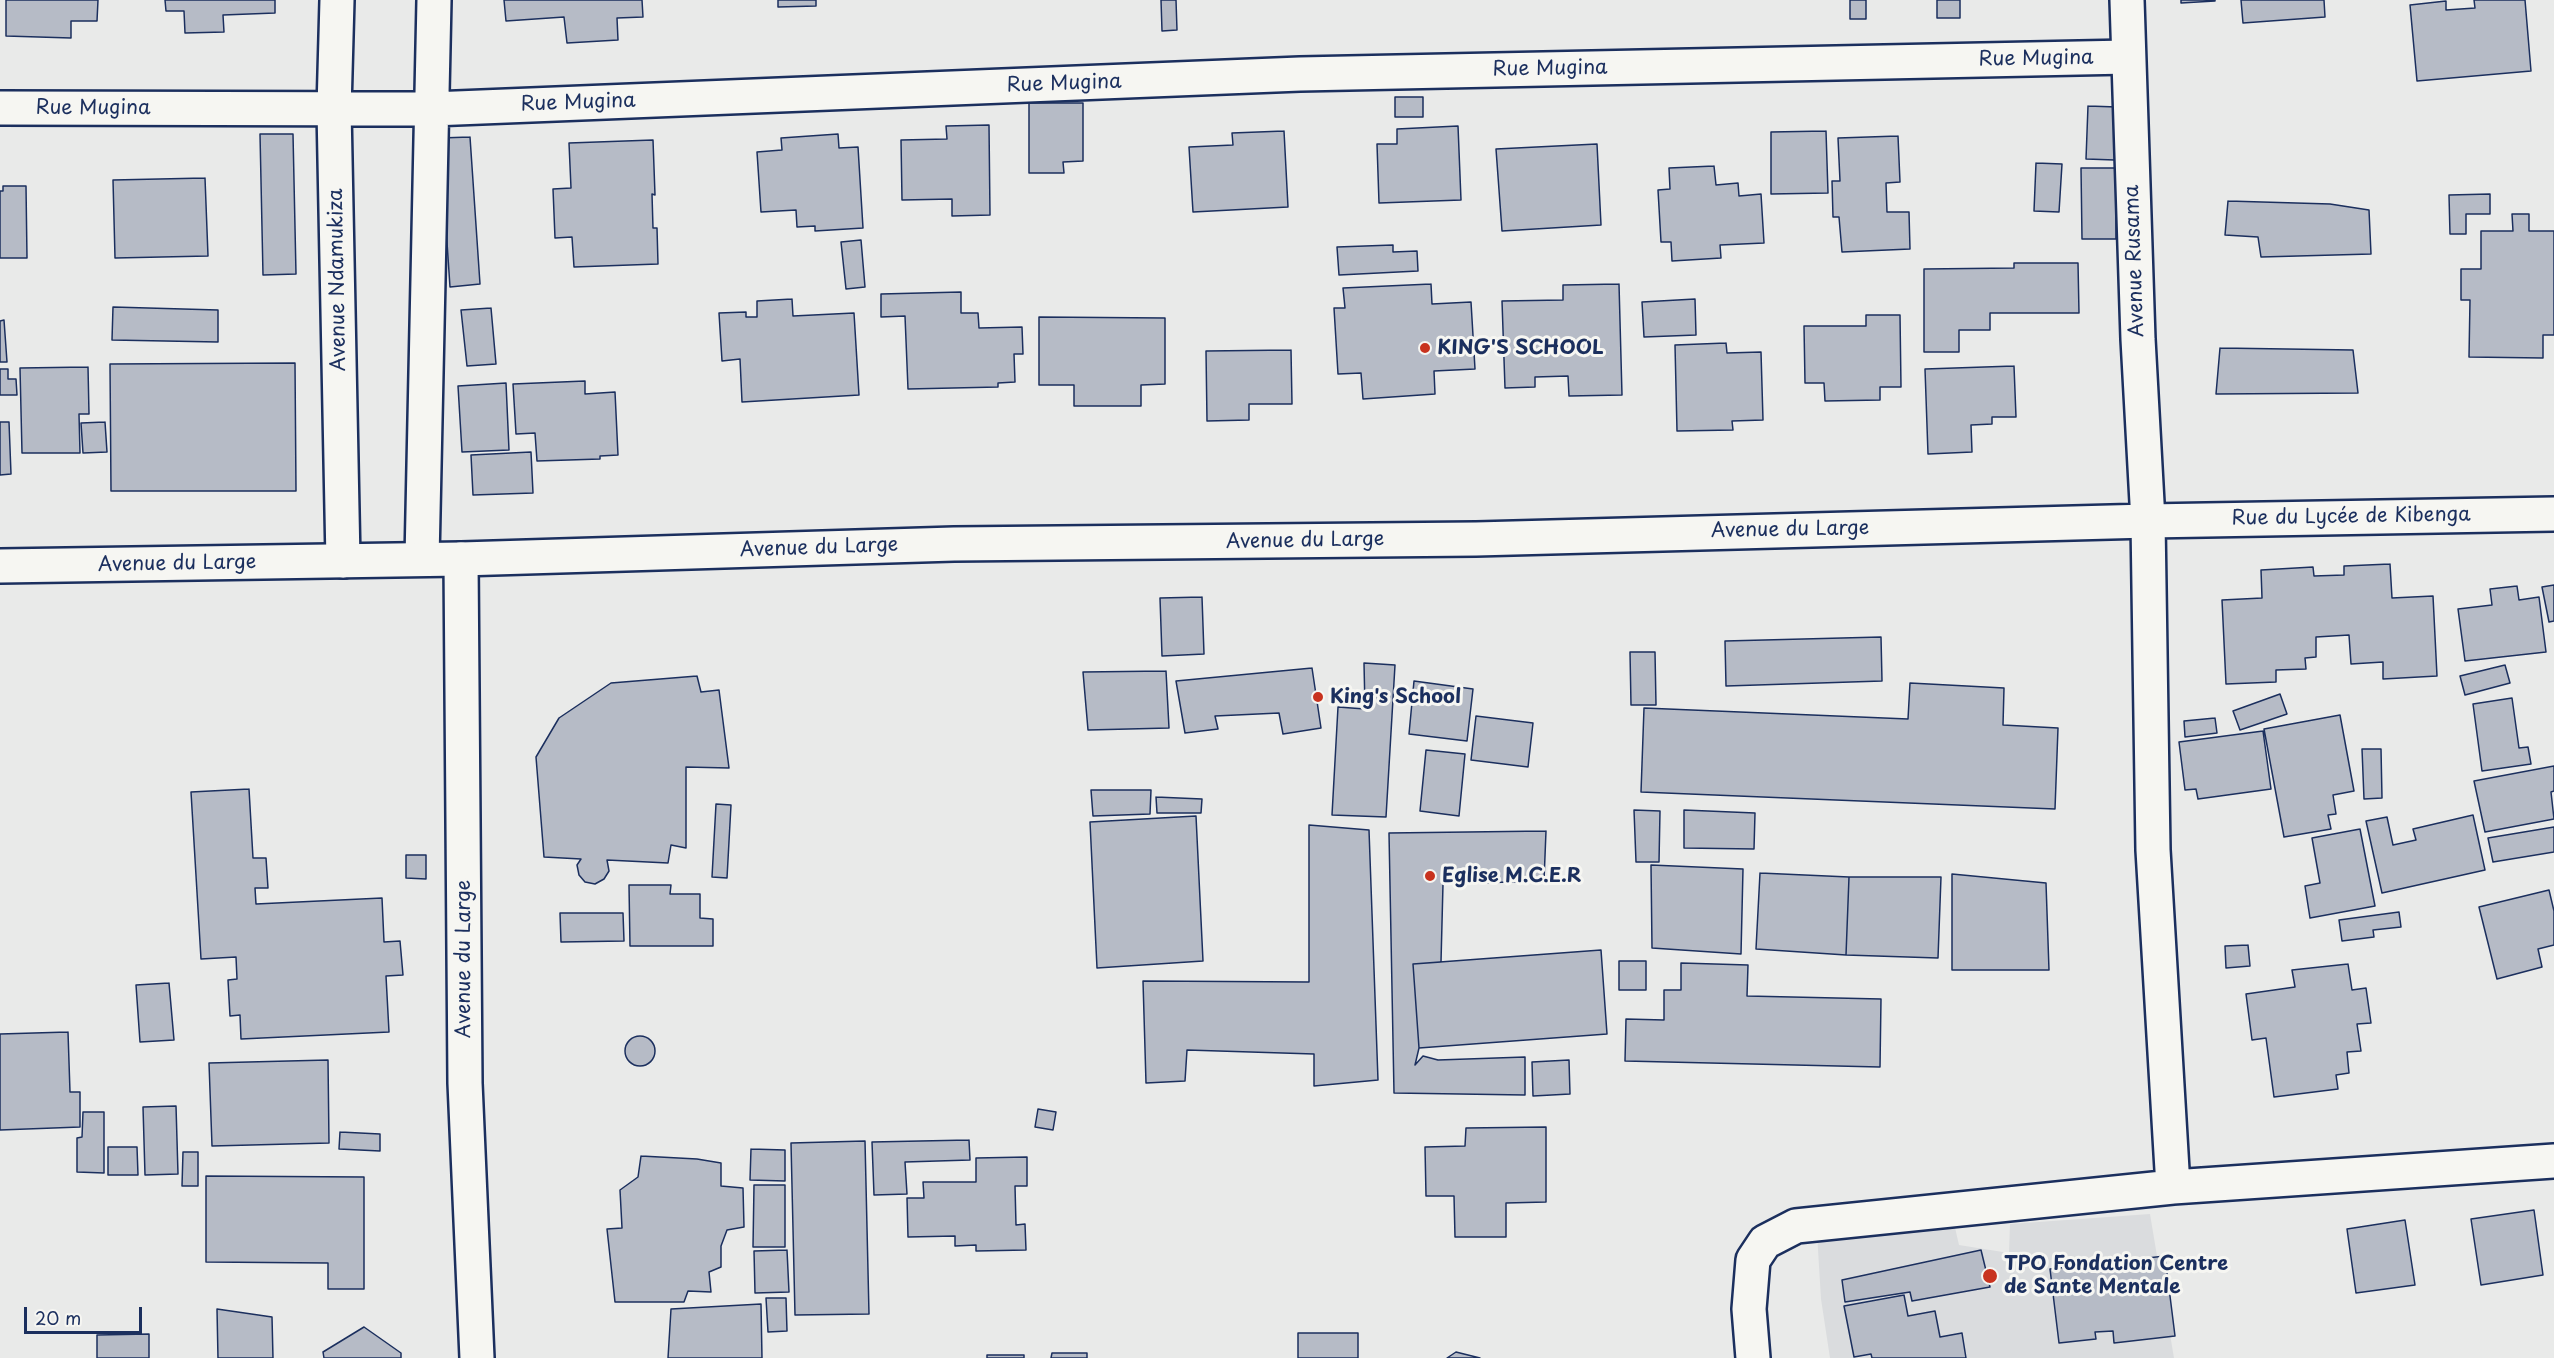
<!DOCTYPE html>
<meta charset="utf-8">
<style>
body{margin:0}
#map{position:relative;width:2554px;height:1358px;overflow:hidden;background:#e9eae9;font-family:"Playpen Sans",sans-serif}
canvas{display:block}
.scale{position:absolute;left:24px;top:1307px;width:118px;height:27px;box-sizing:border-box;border:3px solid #1b2f5e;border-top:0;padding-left:8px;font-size:18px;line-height:21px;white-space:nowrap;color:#1b2f5e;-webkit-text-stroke:4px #f6f6f2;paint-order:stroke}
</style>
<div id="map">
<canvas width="2554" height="1358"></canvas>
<div class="scale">20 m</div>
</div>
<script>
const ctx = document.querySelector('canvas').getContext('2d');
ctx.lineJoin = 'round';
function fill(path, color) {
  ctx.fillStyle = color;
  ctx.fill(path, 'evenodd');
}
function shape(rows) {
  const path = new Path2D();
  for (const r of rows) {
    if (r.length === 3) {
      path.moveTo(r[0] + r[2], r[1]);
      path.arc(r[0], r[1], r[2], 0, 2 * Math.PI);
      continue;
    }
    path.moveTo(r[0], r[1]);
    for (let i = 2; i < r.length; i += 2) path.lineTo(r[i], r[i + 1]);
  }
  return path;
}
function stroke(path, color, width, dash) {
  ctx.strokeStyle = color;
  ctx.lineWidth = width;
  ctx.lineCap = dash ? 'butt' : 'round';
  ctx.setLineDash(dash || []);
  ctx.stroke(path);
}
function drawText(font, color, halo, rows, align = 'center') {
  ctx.font = font + ' "Playpen Sans",sans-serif';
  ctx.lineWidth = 6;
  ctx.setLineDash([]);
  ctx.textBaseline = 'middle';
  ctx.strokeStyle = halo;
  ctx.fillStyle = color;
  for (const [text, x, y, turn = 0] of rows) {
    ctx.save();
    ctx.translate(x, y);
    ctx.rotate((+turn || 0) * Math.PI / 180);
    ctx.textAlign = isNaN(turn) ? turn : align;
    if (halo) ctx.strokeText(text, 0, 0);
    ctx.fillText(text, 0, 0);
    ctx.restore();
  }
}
const built = shape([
 [1951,1210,1959,1245,2009,1253,2010,1224,2150,1214,2174,1358,1830,1358,1821,1299,1817,1233]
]);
const building = shape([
 [6,0,98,0,97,21,71,21,71,38,6,36,6,0],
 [165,0,275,0,275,13,223,15,224,32,185,33,184,11,166,11,165,0],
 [504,0,642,0,643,17,617,18,618,40,567,43,564,17,506,21,504,0],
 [778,0,816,0,816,6,778,7,778,0],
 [1161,0,1176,0,1177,30,1162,31,1161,0],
 [1850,0,1866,0,1866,19,1850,19,1850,0],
 [1937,0,1960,0,1960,18,1937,18,1937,0],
 [2181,0,2215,0,2215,1,2181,3,2181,0],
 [2241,0,2324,0,2325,17,2243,23,2241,0],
 [2474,0,2525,0,2531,71,2417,81,2410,5,2446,1,2446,10,2475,8,2474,0],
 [1395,97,1423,97,1423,117,1395,117,1395,97],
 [1029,103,1083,103,1083,161,1063,162,1064,173,1029,173,1029,103],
 [2088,106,2117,107,2115,160,2086,159,2088,106],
 [989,125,990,215,952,216,952,199,902,200,901,140,947,139,946,126,989,125],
 [1458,126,1461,200,1379,203,1377,144,1397,144,1397,129,1458,126],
 [1284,131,1288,207,1193,212,1189,147,1233,145,1232,133,1284,131],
 [1826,131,1828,193,1771,194,1771,132,1826,131],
 [260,134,293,134,296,274,263,275,260,134],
 [838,134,839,148,858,147,863,228,815,231,815,226,797,227,796,210,761,212,757,152,782,150,781,138,838,134],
 [1898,136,1900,182,1886,183,1887,212,1909,212,1910,249,1842,252,1839,217,1833,217,1832,181,1840,181,1838,138,1898,136],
 [470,137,480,284,450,287,440,138,470,137],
 [653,140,655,195,652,194,653,228,657,228,658,264,574,267,572,237,555,238,553,189,571,188,569,143,653,140],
 [1597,144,1601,225,1502,231,1496,149,1597,144],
 [2036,163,2062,164,2059,212,2034,211,2036,163],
 [1714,166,1716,185,1738,183,1739,196,1761,194,1764,243,1720,245,1721,258,1672,261,1671,242,1661,242,1658,190,1670,189,1669,168,1714,166],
 [2081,168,2116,168,2116,239,2082,239,2081,168],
 [205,178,208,256,115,258,113,180,205,178],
 [3,186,26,186,27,258,0,258,0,191,3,191,3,186],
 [2490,194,2490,214,2466,214,2466,234,2450,234,2449,195,2490,194],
 [2228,201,2330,204,2369,210,2371,254,2261,257,2258,237,2225,235,2228,201],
 [2512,214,2529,214,2529,231,2554,231,2554,335,2543,335,2543,358,2469,357,2470,300,2461,300,2461,269,2481,269,2481,231,2513,231,2512,214],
 [861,240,865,287,846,289,841,242,861,240],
 [1393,245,1393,252,1417,251,1418,271,1339,275,1337,247,1393,245],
 [2014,263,2078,263,2079,313,1990,313,1990,330,1959,330,1959,352,1924,352,1924,269,2014,268,2014,263],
 [1431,284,1432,304,1471,302,1475,369,1434,371,1435,394,1363,399,1361,373,1338,374,1334,308,1345,308,1343,288,1431,284],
 [1619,284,1622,395,1569,396,1568,376,1535,377,1535,387,1505,388,1502,301,1563,300,1563,285,1619,284],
 [961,292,961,313,978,313,979,328,1022,327,1023,354,1014,354,1015,382,998,383,998,387,908,389,905,316,881,317,881,294,961,292],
 [792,299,793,316,854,313,859,395,742,402,740,359,722,361,719,313,746,312,746,317,757,317,757,301,792,299],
 [1695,299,1696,335,1644,337,1642,302,1695,299],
 [113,307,218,310,218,342,112,340,113,307],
 [491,308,496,364,467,366,461,310,491,308],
 [1866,315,1900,315,1901,387,1880,387,1880,400,1825,401,1824,383,1805,383,1804,326,1866,326,1866,315],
 [1039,317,1165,318,1165,384,1141,385,1141,406,1074,406,1074,385,1039,385,1039,317],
 [4,320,7,362,0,362,0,321,4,320],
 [1726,343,1727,353,1761,352,1763,420,1732,421,1733,430,1677,431,1675,345,1726,343],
 [2220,348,2353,350,2358,393,2216,394,2220,348],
 [1291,350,1292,404,1249,404,1249,420,1207,421,1206,351,1291,350],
 [295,363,296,491,111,491,110,364,295,363],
 [2014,366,2016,417,1992,417,1992,424,1971,425,1972,452,1928,454,1925,369,2014,366],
 [88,367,89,414,79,414,80,453,22,453,20,368,88,367],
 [0,369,8,369,8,379,16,379,17,395,0,395,0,369],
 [585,381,585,394,615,392,618,455,600,456,600,459,537,461,535,433,516,434,513,384,585,381],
 [506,383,509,450,462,452,458,386,506,383],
 [0,422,9,422,11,474,0,475,0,422],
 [105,422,107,452,83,453,81,423,105,422],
 [531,452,533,493,473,495,471,455,531,452],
 [2390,564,2392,598,2433,596,2437,676,2383,679,2383,662,2351,664,2349,635,2316,637,2316,657,2305,658,2306,669,2276,670,2276,682,2226,684,2222,600,2262,598,2261,570,2313,567,2314,576,2344,575,2344,566,2390,564],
 [2554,585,2554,621,2549,622,2542,587,2554,585],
 [2517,586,2519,600,2539,597,2546,652,2465,661,2458,609,2492,605,2490,589,2517,586],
 [1202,597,1204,654,1162,656,1160,598,1202,597],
 [1881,637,1882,681,1726,686,1725,641,1881,637],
 [1630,652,1655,652,1656,705,1631,705,1630,652],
 [1364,663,1395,665,1386,817,1332,815,1338,707,1365,709,1364,663],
 [2505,665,2510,683,2465,695,2460,676,2505,665],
 [1312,668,1321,728,1283,734,1279,713,1215,716,1218,729,1185,733,1176,681,1312,668],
 [1166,671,1169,728,1088,730,1083,672,1166,671],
 [697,676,701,692,719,690,729,768,686,767,686,848,671,845,668,863,607,860,609,871,604,879,595,884,585,882,579,875,577,865,581,859,544,857,536,757,559,718,611,683,697,676],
 [1414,681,1473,689,1467,741,1409,734,1414,681],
 [1910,683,2004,688,2003,725,2058,728,2055,809,1641,792,1644,708,1908,719,1910,683],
 [2280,694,2287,714,2240,730,2233,711,2280,694],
 [2512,698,2519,748,2528,747,2531,764,2482,771,2473,704,2512,698],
 [2340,715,2354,791,2333,795,2336,814,2328,815,2331,829,2284,837,2264,729,2340,715],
 [1476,716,1533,723,1528,767,1471,760,1476,716],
 [2215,718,2217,733,2185,737,2184,721,2215,718],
 [2263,731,2271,789,2198,799,2196,789,2185,790,2179,742,2263,731],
 [2362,749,2381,749,2382,798,2364,799,2362,749],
 [1426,750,1465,754,1459,816,1420,811,1426,750],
 [2554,766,2554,791,2551,792,2554,819,2485,832,2474,781,2554,766],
 [249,789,253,858,266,858,268,888,255,888,256,904,382,898,384,942,400,941,403,975,386,976,389,1032,241,1039,240,1015,230,1016,228,980,237,979,236,957,201,959,191,792,249,789],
 [1091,790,1151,790,1150,814,1093,816,1091,790],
 [1156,797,1202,799,1201,813,1157,813,1156,797],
 [716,804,731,805,727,878,712,877,716,804],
 [1634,810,1660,811,1659,862,1636,862,1634,810],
 [1684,810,1755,813,1754,849,1684,848,1684,810],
 [2473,815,2485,870,2382,893,2366,821,2387,817,2393,845,2416,840,2413,829,2473,815],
 [1196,816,1203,961,1097,968,1090,822,1196,816],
 [1309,825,1369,830,1378,1080,1314,1086,1314,1054,1187,1050,1185,1081,1146,1083,1143,981,1309,982,1309,825],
 [2554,827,2554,852,2493,862,2488,838,2554,827],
 [2360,829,2375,906,2310,918,2305,886,2320,883,2312,838,2360,829],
 [1546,831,1544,881,1443,884,1441,962,1413,964,1419,1048,1415,1065,1423,1056,1438,1060,1525,1057,1525,1095,1394,1093,1389,833,1546,831],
 [406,855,426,855,426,879,406,878,406,855],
 [1651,865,1743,869,1741,954,1652,948,1651,865],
 [1760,873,1849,877,1846,955,1756,949,1760,873],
 [1952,874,2046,883,2049,970,1952,970,1952,874],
 [1849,877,1941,877,1938,958,1846,955,1849,877],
 [629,885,671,885,670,894,700,894,700,918,713,919,713,946,630,946,629,885],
 [2549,890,2554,911,2554,945,2538,949,2542,967,2497,979,2479,907,2549,890],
 [2399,912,2401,927,2373,930,2374,937,2342,941,2339,920,2399,912],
 [560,913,623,913,624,941,561,942,560,913],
 [2248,945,2250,966,2226,968,2225,946,2248,945],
 [1601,950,1607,1034,1419,1048,1413,964,1601,950],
 [1619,961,1646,961,1646,990,1619,990,1619,961],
 [1681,963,1748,965,1747,996,1881,999,1880,1067,1625,1061,1626,1019,1664,1020,1664,990,1681,990,1681,963],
 [2348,964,2352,990,2366,988,2371,1023,2357,1024,2361,1051,2347,1052,2349,1073,2336,1075,2338,1089,2274,1097,2266,1038,2252,1040,2246,994,2295,987,2292,970,2348,964],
 [169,983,174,1040,140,1042,136,985,169,983],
 [68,1032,70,1092,80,1092,80,1127,0,1130,0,1034,68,1032],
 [640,1051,15],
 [328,1060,329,1143,212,1146,209,1063,328,1060],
 [1569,1060,1570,1094,1533,1096,1532,1062,1569,1060],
 [176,1106,178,1174,145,1175,143,1107,176,1106],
 [1038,1109,1056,1112,1053,1130,1035,1127,1038,1109],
 [83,1112,104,1112,104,1173,77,1172,77,1138,82,1137,83,1112],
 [1546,1127,1546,1202,1506,1203,1506,1237,1455,1237,1454,1196,1426,1196,1425,1147,1465,1146,1466,1128,1546,1127],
 [340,1132,380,1134,380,1151,339,1149,340,1132],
 [969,1140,970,1160,905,1162,907,1194,874,1195,872,1142,969,1140],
 [865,1141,869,1314,795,1315,791,1143,865,1141],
 [108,1147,137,1147,138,1175,108,1175,108,1147],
 [751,1149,785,1150,785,1181,750,1180,751,1149],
 [183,1152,198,1152,198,1186,182,1186,183,1152],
 [641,1156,697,1159,721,1163,721,1186,743,1188,744,1227,727,1230,721,1246,721,1267,709,1272,711,1292,688,1291,684,1302,615,1302,607,1229,622,1228,620,1190,638,1177,641,1156],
 [1027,1157,1027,1186,1015,1186,1016,1225,1025,1224,1026,1250,976,1251,976,1245,955,1246,955,1236,908,1237,907,1198,924,1198,923,1182,976,1182,976,1158,1027,1157],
 [206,1176,364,1177,364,1289,328,1289,328,1263,206,1262,206,1176],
 [754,1185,785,1185,785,1247,753,1247,754,1185],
 [2534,1210,2543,1275,2481,1285,2471,1219,2534,1210],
 [2405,1220,2415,1285,2356,1293,2347,1229,2405,1220],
 [787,1250,789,1292,755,1293,754,1251,787,1250],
 [1981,1250,1990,1287,1912,1301,1910,1292,1845,1302,1842,1280,1981,1250],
 [2165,1256,2175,1336,2114,1343,2113,1331,2095,1332,2096,1339,2059,1343,2050,1269,2165,1256],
 [1904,1295,1908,1316,1935,1311,1940,1337,1962,1333,1966,1358,1872,1358,1871,1354,1854,1357,1844,1306,1904,1295],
 [766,1298,786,1298,787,1331,768,1332,766,1298],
 [761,1304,762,1358,668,1358,671,1309,761,1304],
 [217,1309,272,1317,273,1358,218,1358,217,1309],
 [364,1327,401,1353,401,1358,324,1358,323,1352,364,1327],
 [1298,1333,1358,1333,1358,1358,1298,1358,1298,1333],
 [149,1334,149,1358,97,1358,97,1335,149,1334],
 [1456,1352,1480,1358,1447,1358,1456,1352],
 [1052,1353,1087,1353,1087,1358,1051,1358,1052,1353],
 [987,1355,1024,1355,1024,1358,987,1358,987,1355]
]);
const street = shape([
 [337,0,334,109,343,561],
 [0,108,432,109,1300,74,2128,57],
 [422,559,434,0],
 [461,559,465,1083,477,1358],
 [2173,1187,2554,1161],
 [1753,1358,1749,1309,1753,1260,1765,1242,1796,1226,2173,1187,2153,850,2148,521,2554,514]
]);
const secondary = shape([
 [0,566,461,559,954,544,1476,539,2148,521,2138,339,2127,0]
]);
const markers = [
 [1425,348,6,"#c8321e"],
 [1318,697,6,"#c8321e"],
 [1430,876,6,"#c8321e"],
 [1990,1276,8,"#c8321e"]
];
const streetNames = [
 ["Rue Mugina",2036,59,-1],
 ["Rue Mugina",1550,69,-1],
 ["Rue Mugina",1064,84,-2],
 ["Rue Mugina",578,103,-2],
 ["Rue Mugina",93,108],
 ["Avenue Rusama",2135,261,-92],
 ["Avenue Ndamukiza",338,280,-91],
 ["Rue du Lycée de Kibenga",2351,517,-1],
 ["Avenue du Large",1790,530,-1],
 ["Avenue du Large",1305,541,-1],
 ["Avenue du Large",819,548,-2],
 ["Avenue du Large",177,564,-1],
 ["Avenue du Large",464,959,-90]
];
const poiNames = [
 ["KING'S SCHOOL",1437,348],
 ["King's School",1330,697],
 ["Eglise M.C.E.R",1442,876],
 ["TPO Fondation Centre",2004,1264],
 ["de Sante Mentale",2004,1287]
];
fill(built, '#dadcde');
fill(building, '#b6bbc6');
stroke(building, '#1b2f5e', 1.5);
stroke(street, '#1b2f5e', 38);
stroke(secondary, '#1b2f5e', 38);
stroke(street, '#f6f6f2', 33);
stroke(secondary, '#f6f6f2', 33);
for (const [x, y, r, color] of markers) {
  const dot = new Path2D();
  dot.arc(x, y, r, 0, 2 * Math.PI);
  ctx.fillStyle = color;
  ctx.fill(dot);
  stroke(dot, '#f6f6f2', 2);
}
drawText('20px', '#1b2f5e', '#f6f6f2', streetNames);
drawText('bold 20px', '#1b2f5e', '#f6f6f2', poiNames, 'left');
</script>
